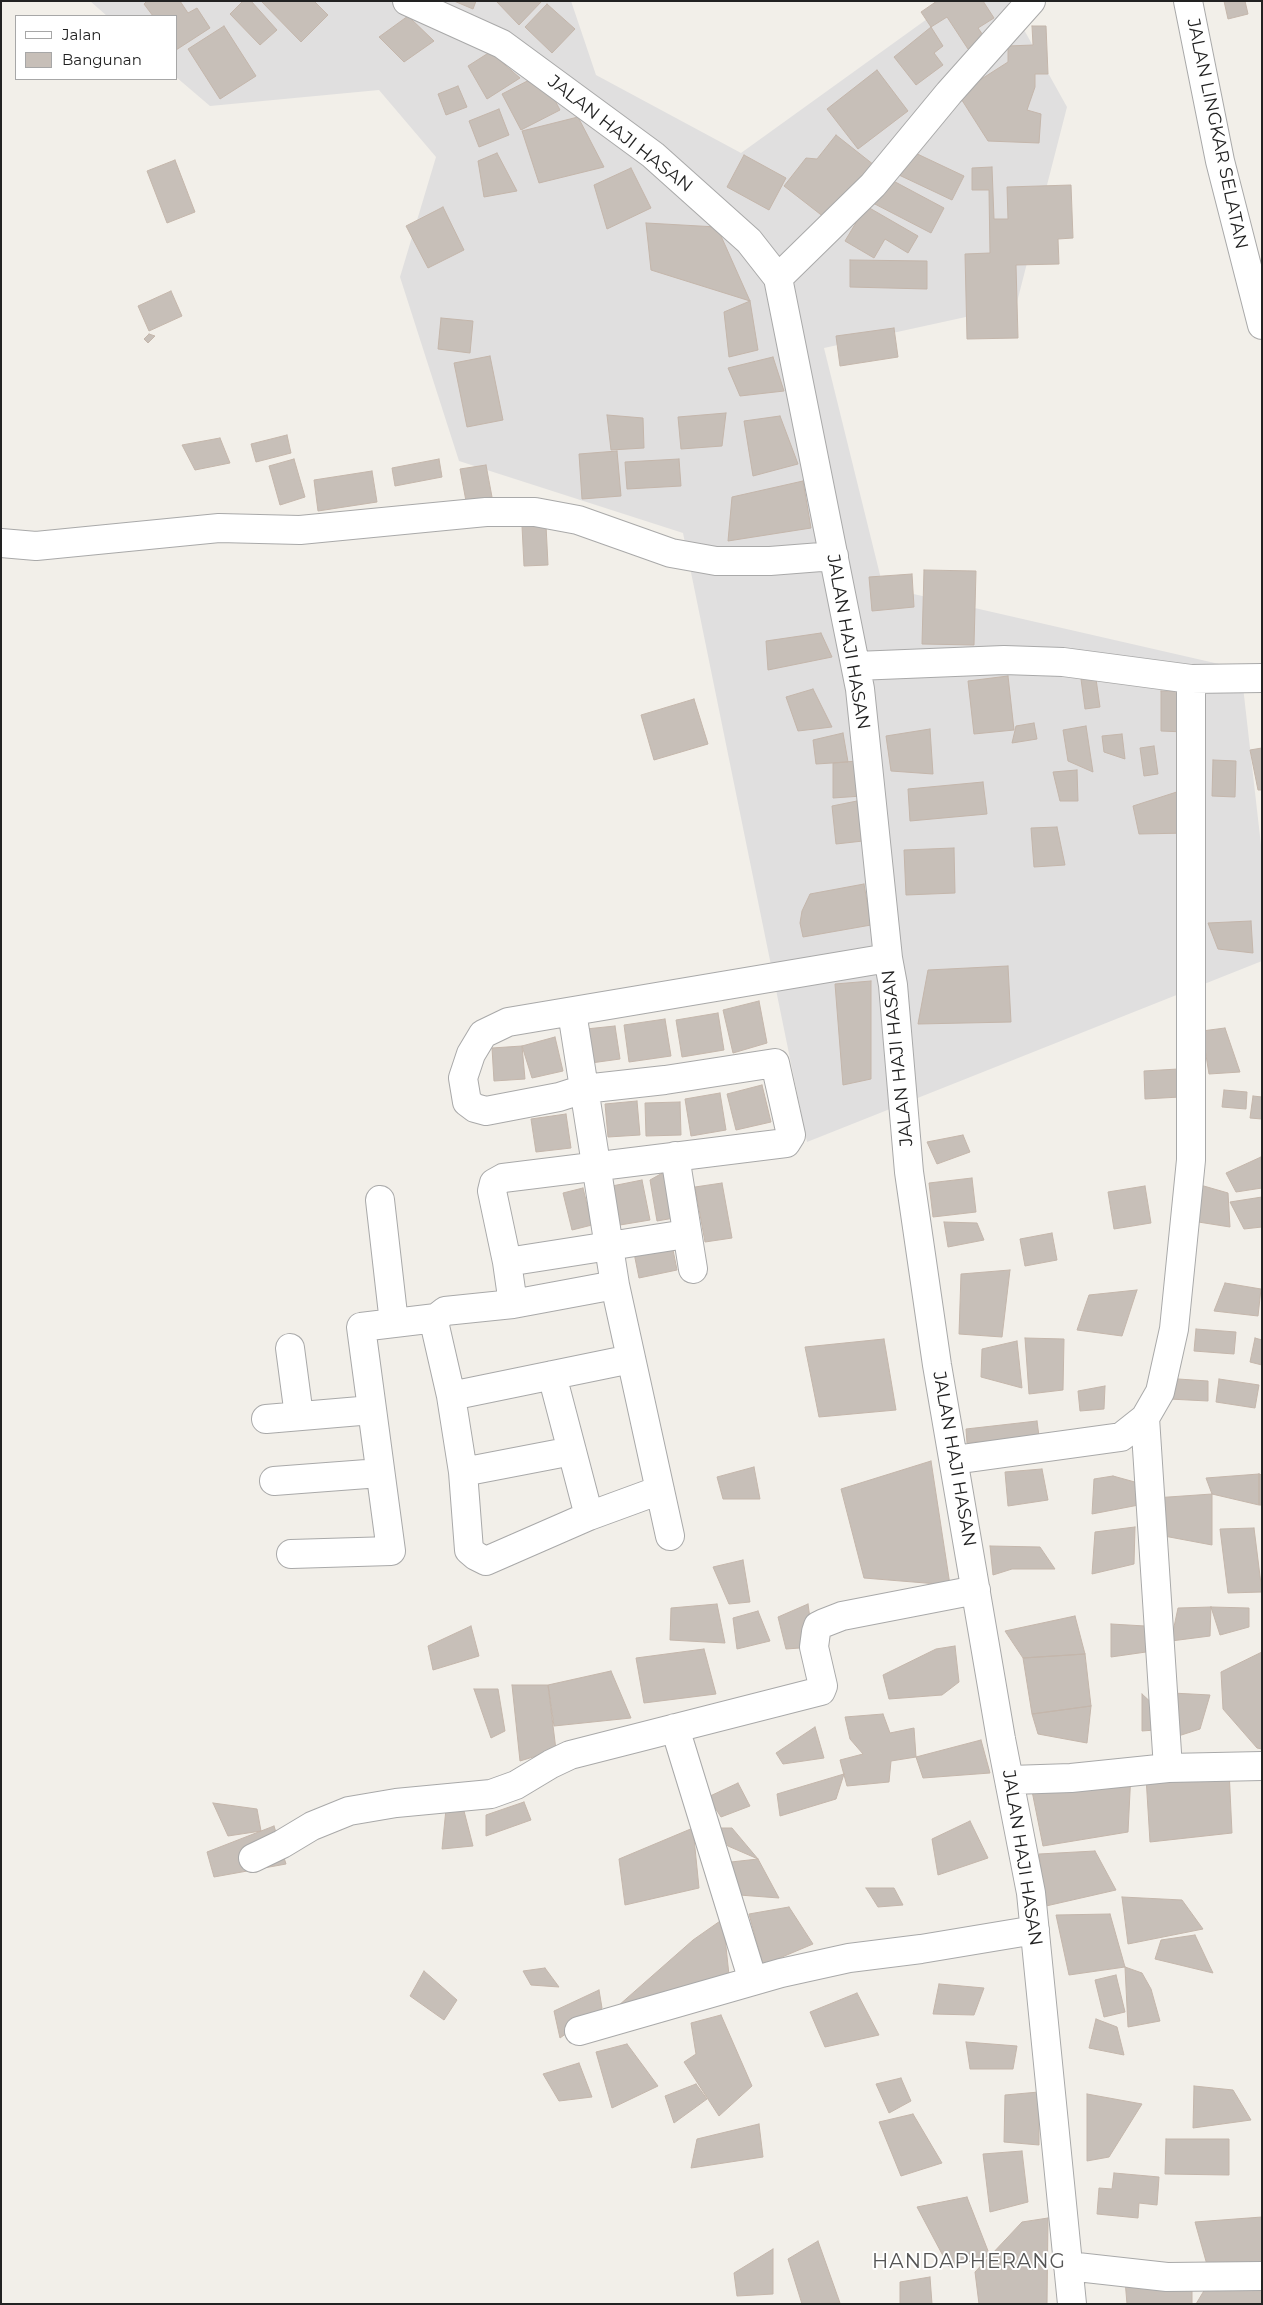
<!DOCTYPE html>
<style>
body{margin:0}
#map{position:relative;width:1263px;height:2305px;overflow:hidden;background:#f2efe9;font-family:Montserrat,sans-serif}
canvas{display:block}
.frame{position:absolute;inset:0;border:2px solid #222;pointer-events:none}
.legend{position:absolute;left:15px;top:15px;width:162px;height:65px;box-sizing:border-box;background:#fff;border:1px solid #a7a7a7;margin:0;padding:6px 9px;list-style:none;font-size:15px;color:#222}
.legend li{display:flex;align-items:center;gap:10px;height:25px}
.legend b{width:25px;border:1px solid #a7a7a7}
</style>
<div id="map">
<canvas width="1263" height="2305"></canvas>
<div class="frame"></div>
<ul class="legend">
<li><b style="height:6px;background:#fff"></b>Jalan</li>
<li><b style="height:14px;background:#c7bfb8"></b>Bangunan</li>
</ul>
</div>
<script>
const ctx = document.querySelector('canvas').getContext('2d');
ctx.lineJoin = 'round';
function fill(path, color) {
  ctx.fillStyle = color;
  ctx.fill(path, 'evenodd');
}
function shape(rows) {
  const path = new Path2D();
  for (const r of rows) {
    path.moveTo(r[0], r[1]);
    for (let i = 2; i < r.length; i += 2) path.lineTo(r[i], r[i + 1]);
  }
  return path;
}
function stroke(path, color, width, dash) {
  ctx.strokeStyle = color;
  ctx.lineWidth = width;
  ctx.lineCap = dash ? 'butt' : 'round';
  ctx.setLineDash(dash || []);
  ctx.stroke(path);
}
function drawText(font, color, halo, rows, align = 'center') {
  ctx.font = font + ' Montserrat,sans-serif';
  ctx.lineWidth = 4;
  ctx.setLineDash([]);
  ctx.textBaseline = 'middle';
  ctx.strokeStyle = halo;
  ctx.fillStyle = color;
  for (const [text, x, y, turn = 0] of rows) {
    ctx.save();
    ctx.translate(x, y);
    ctx.rotate((+turn || 0) * Math.PI / 180);
    ctx.textAlign = isNaN(turn) ? turn : align;
    if (halo) ctx.strokeText(text, 0, 0);
    ctx.fillText(text, 0, 0);
    ctx.restore();
  }
}
const residential = shape([
 [90,1,571,1,596,75,741,153,952,1,1008,1,1067,107,1016,306,824,348,883,587,1241,669,1262,854,1262,961,807,1142,683,533,459,461,400,277,436,157,379,90,210,106,176,77,176,16,107,16]
]);
const building = shape([
 [147,1,180,1,188,13,197,8,210,28,176,50,176,16,153,16,144,4,147,1],
 [243,1,251,1,277,30,260,45,230,14,243,1],
 [261,1,314,1,328,15,301,42,261,1],
 [454,1,476,1,473,9,454,1],
 [496,1,542,1,519,25,496,1],
 [937,1,983,1,994,18,978,28,985,38,968,49,947,17,931,27,921,12,937,1],
 [1224,1,1245,1,1248,14,1228,19,1224,1],
 [547,4,575,29,552,53,525,27,547,4],
 [408,16,434,41,404,62,379,37,408,16],
 [224,26,256,76,220,99,188,49,224,26],
 [1032,26,1046,26,1048,74,1035,74,1035,87,1027,110,1041,114,1039,143,988,141,958,94,1008,62,1008,46,1033,45,1032,26],
 [931,27,943,46,934,53,943,65,916,85,894,57,931,27],
 [490,52,520,78,487,99,468,66,490,52],
 [877,70,908,111,858,149,827,109,877,70],
 [541,74,560,110,521,130,502,94,541,74],
 [458,86,467,107,446,115,438,94,458,86],
 [499,109,509,135,479,147,469,121,499,109],
 [578,117,604,167,539,183,522,131,578,117],
 [836,135,874,165,829,221,784,186,806,158,817,159,836,135],
 [911,151,964,176,952,200,899,175,911,151],
 [497,153,517,191,484,197,478,161,497,153],
 [744,155,786,178,769,210,727,187,744,155],
 [175,160,195,212,167,223,147,171,175,160],
 [992,167,994,219,1008,219,1007,187,1071,185,1073,238,1058,239,1059,264,1016,265,1018,338,967,339,965,254,990,253,989,190,972,190,972,168,992,167],
 [631,168,651,208,607,229,594,185,631,168],
 [884,176,944,208,931,233,871,202,884,176],
 [866,206,918,236,908,253,885,239,874,258,845,241,866,206],
 [443,207,464,250,428,268,406,226,443,207],
 [646,223,717,227,750,301,651,270,646,223],
 [850,260,927,261,927,289,850,287,850,260],
 [171,291,182,316,149,331,138,306,171,291],
 [750,301,758,350,729,357,724,312,750,301],
 [441,318,473,321,470,353,438,349,441,318],
 [894,328,898,357,840,366,836,336,894,328],
 [149,334,155,336,148,343,144,339,149,334],
 [490,356,503,420,467,427,454,363,490,356],
 [773,357,784,391,740,396,728,368,773,357],
 [726,413,722,446,681,449,678,417,726,413],
 [607,415,643,418,644,448,611,450,607,415],
 [780,416,798,464,753,476,744,421,780,416],
 [287,435,291,453,256,462,251,444,287,435],
 [220,438,230,463,195,470,182,445,220,438],
 [617,451,621,496,582,499,579,454,617,451],
 [294,459,305,497,280,505,269,466,294,459],
 [439,459,442,477,395,486,392,468,439,459],
 [679,459,681,486,627,489,625,462,679,459],
 [486,465,492,497,466,501,460,469,486,465],
 [372,471,377,502,318,511,314,480,372,471],
 [803,481,811,528,728,541,732,497,803,481],
 [546,525,548,565,524,566,522,526,546,525],
 [924,570,976,571,974,645,922,644,924,570],
 [912,574,914,607,872,611,869,577,912,574],
 [821,633,832,657,768,670,766,641,821,633],
 [1095,672,1100,707,1085,709,1081,679,1095,672],
 [1008,676,1014,730,974,734,968,681,1008,676],
 [813,689,832,727,798,731,786,697,813,689],
 [1161,691,1185,691,1185,732,1161,731,1161,691],
 [694,699,708,744,654,760,641,715,694,699],
 [1034,723,1037,739,1012,743,1016,726,1034,723],
 [1086,726,1093,772,1068,761,1063,730,1086,726],
 [930,729,933,774,891,771,886,736,930,729],
 [843,733,848,762,816,764,813,740,843,733],
 [1122,734,1125,759,1104,752,1102,736,1122,734],
 [1154,746,1158,774,1144,776,1140,748,1154,746],
 [1262,748,1262,790,1258,790,1250,750,1262,748],
 [1213,760,1236,761,1235,797,1212,796,1213,760],
 [857,761,862,796,833,798,833,763,857,761],
 [1077,770,1078,801,1060,801,1053,772,1077,770],
 [983,782,987,814,910,821,908,789,983,782],
 [1183,790,1187,833,1139,834,1133,806,1183,790],
 [857,801,863,841,836,844,832,806,857,801],
 [1057,827,1065,865,1034,867,1031,828,1057,827],
 [954,848,955,893,906,895,904,850,954,848],
 [864,884,871,925,803,937,800,923,802,911,810,894,864,884],
 [1251,921,1253,953,1218,949,1208,923,1251,921],
 [1008,966,1011,1022,918,1024,928,970,1008,966],
 [871,981,871,1079,843,1085,835,984,871,981],
 [759,1001,767,1043,733,1053,723,1010,759,1001],
 [718,1013,724,1050,682,1057,676,1020,718,1013],
 [665,1019,671,1056,629,1062,624,1025,665,1019],
 [615,1026,620,1059,591,1063,586,1029,615,1026],
 [1225,1028,1240,1072,1209,1074,1202,1031,1225,1028],
 [555,1037,563,1071,532,1078,522,1046,555,1037],
 [522,1046,525,1079,494,1081,492,1048,522,1046],
 [1178,1069,1180,1097,1145,1099,1144,1071,1178,1069],
 [762,1085,771,1122,736,1130,727,1094,762,1085],
 [1224,1090,1247,1092,1246,1109,1222,1107,1224,1090],
 [720,1093,726,1130,691,1136,685,1099,720,1093],
 [1253,1096,1262,1097,1262,1119,1250,1118,1253,1096],
 [637,1101,640,1135,608,1137,605,1104,637,1101],
 [680,1102,681,1135,646,1136,645,1103,680,1102],
 [566,1114,571,1148,536,1152,531,1119,566,1114],
 [963,1135,970,1152,937,1164,927,1142,963,1135],
 [1261,1157,1262,1188,1236,1192,1226,1173,1261,1157],
 [666,1171,674,1218,657,1221,650,1180,666,1171],
 [972,1178,976,1212,933,1217,929,1183,972,1178],
 [1176,1178,1228,1193,1230,1227,1173,1218,1176,1178],
 [642,1180,650,1220,620,1225,612,1186,642,1180],
 [722,1183,732,1238,705,1242,695,1187,722,1183],
 [1145,1186,1151,1223,1114,1229,1108,1192,1145,1186],
 [583,1188,592,1225,572,1230,563,1193,583,1188],
 [1262,1197,1262,1227,1244,1229,1230,1202,1262,1197],
 [944,1222,977,1223,984,1240,948,1247,944,1222],
 [1052,1233,1057,1260,1025,1266,1020,1239,1052,1233],
 [672,1245,677,1270,639,1278,634,1253,672,1245],
 [1010,1270,1002,1337,959,1334,961,1274,1010,1270],
 [1225,1283,1261,1289,1258,1316,1214,1311,1225,1283],
 [1137,1290,1122,1336,1077,1330,1089,1295,1137,1290],
 [1196,1329,1236,1332,1234,1354,1194,1351,1196,1329],
 [1025,1338,1064,1339,1063,1390,1029,1394,1025,1338],
 [1255,1338,1262,1340,1262,1365,1250,1362,1255,1338],
 [884,1339,896,1410,819,1417,805,1347,884,1339],
 [1017,1341,1022,1388,981,1377,982,1349,1017,1341],
 [1178,1379,1208,1381,1208,1401,1169,1399,1178,1379],
 [1219,1379,1259,1385,1255,1408,1216,1402,1219,1379],
 [1105,1386,1104,1409,1080,1411,1078,1391,1105,1386],
 [1037,1421,1039,1436,967,1443,966,1429,1037,1421],
 [931,1461,950,1585,864,1578,841,1489,931,1461],
 [754,1467,760,1499,723,1499,717,1477,754,1467],
 [1042,1469,1048,1500,1008,1506,1005,1472,1042,1469],
 [1259,1474,1259,1505,1212,1494,1206,1478,1259,1474],
 [1259,1474,1262,1475,1262,1505,1259,1505,1259,1474],
 [1113,1476,1142,1484,1144,1504,1092,1514,1094,1479,1113,1476],
 [1212,1494,1212,1545,1164,1536,1154,1498,1212,1494],
 [1135,1527,1134,1564,1092,1574,1095,1532,1135,1527],
 [1254,1528,1262,1592,1228,1593,1220,1529,1254,1528],
 [990,1546,1040,1547,1055,1569,1012,1569,993,1575,990,1546],
 [743,1560,750,1602,729,1604,713,1567,743,1560],
 [717,1604,725,1643,670,1640,671,1608,717,1604],
 [808,1604,814,1647,786,1649,778,1617,808,1604],
 [1211,1607,1210,1636,1171,1641,1178,1608,1211,1607],
 [1211,1607,1249,1608,1249,1627,1220,1635,1211,1607],
 [758,1611,770,1641,737,1649,733,1618,758,1611],
 [1075,1616,1085,1654,1023,1658,1005,1631,1075,1616],
 [1111,1624,1145,1626,1146,1652,1111,1657,1111,1624],
 [471,1626,479,1656,433,1670,428,1646,471,1626],
 [955,1646,959,1682,942,1695,889,1699,883,1675,936,1649,955,1646],
 [704,1649,716,1694,644,1703,636,1658,704,1649],
 [1262,1652,1262,1749,1257,1748,1223,1709,1221,1672,1262,1652],
 [1085,1654,1091,1706,1032,1714,1023,1658,1085,1654],
 [611,1671,631,1718,554,1726,548,1685,611,1671],
 [512,1685,548,1685,556,1750,520,1761,512,1685],
 [474,1689,498,1689,505,1731,491,1738,474,1689],
 [1172,1693,1210,1695,1200,1729,1172,1738,1172,1693],
 [1142,1694,1155,1706,1155,1730,1142,1731,1142,1694],
 [1091,1706,1087,1743,1038,1734,1032,1714,1091,1706],
 [883,1714,890,1733,914,1728,916,1757,891,1761,889,1782,847,1786,840,1760,863,1754,850,1739,845,1717,883,1714],
 [815,1727,824,1758,783,1764,776,1753,815,1727],
 [981,1740,990,1773,923,1778,916,1757,981,1740],
 [1229,1770,1232,1833,1150,1842,1146,1777,1229,1770],
 [1131,1772,1128,1832,1043,1846,1032,1791,1131,1772],
 [844,1774,836,1799,780,1816,777,1794,844,1774],
 [738,1783,750,1806,721,1817,708,1797,738,1783],
 [524,1802,531,1820,486,1836,486,1815,524,1802],
 [213,1803,257,1809,261,1831,228,1836,213,1803],
 [446,1809,464,1811,473,1846,442,1849,446,1809],
 [970,1821,988,1858,938,1875,932,1839,970,1821],
 [274,1826,286,1864,214,1877,207,1852,274,1826],
 [693,1828,699,1888,625,1905,619,1859,693,1828],
 [716,1828,732,1828,758,1859,728,1846,716,1828],
 [1095,1851,1116,1890,1046,1906,1039,1854,1095,1851],
 [758,1859,779,1898,739,1895,731,1862,758,1859],
 [866,1888,894,1888,903,1905,878,1907,866,1888],
 [1122,1897,1182,1900,1203,1929,1128,1944,1122,1897],
 [789,1907,813,1944,763,1965,749,1914,789,1907],
 [1110,1914,1125,1967,1069,1975,1056,1915,1110,1914],
 [723,1919,729,1975,618,2006,693,1940,723,1919],
 [1195,1935,1213,1973,1155,1959,1161,1940,1195,1935],
 [1125,1967,1142,1973,1151,1989,1160,2021,1128,2027,1125,1967],
 [545,1968,559,1987,531,1985,523,1971,545,1968],
 [424,1971,457,2000,444,2020,410,1996,424,1971],
 [1116,1975,1125,2012,1104,2017,1095,1980,1116,1975],
 [939,1984,984,1988,974,2015,933,2014,939,1984],
 [599,1990,602,2008,560,2038,554,2011,599,1990],
 [857,1993,879,2035,825,2047,810,2012,857,1993],
 [721,2015,752,2086,719,2116,684,2062,696,2054,691,2023,721,2015],
 [1096,2019,1117,2027,1124,2055,1089,2048,1096,2019],
 [966,2042,1017,2046,1013,2069,970,2069,966,2042],
 [627,2044,658,2086,612,2108,596,2052,627,2044],
 [579,2063,592,2097,559,2101,543,2074,579,2063],
 [901,2078,911,2101,889,2113,876,2084,901,2078],
 [696,2084,707,2099,674,2123,665,2096,696,2084],
 [1194,2086,1233,2090,1251,2120,1193,2128,1194,2086],
 [1039,2092,1039,2145,1004,2142,1005,2095,1039,2092],
 [1087,2094,1142,2104,1109,2157,1087,2161,1087,2094],
 [913,2114,942,2163,901,2176,879,2122,913,2114],
 [759,2124,763,2157,691,2168,697,2139,759,2124],
 [1166,2139,1229,2139,1229,2175,1165,2174,1166,2139],
 [1022,2151,1028,2202,990,2212,983,2154,1022,2151],
 [1114,2173,1159,2177,1157,2205,1139,2203,1138,2218,1097,2214,1099,2188,1112,2189,1114,2173],
 [967,2197,990,2256,949,2267,917,2207,967,2197],
 [1262,2217,1262,2275,1211,2279,1195,2222,1262,2217],
 [1048,2218,1047,2304,979,2304,975,2272,1022,2222,1048,2218],
 [818,2241,840,2303,802,2304,788,2259,818,2241],
 [773,2249,773,2294,737,2296,734,2273,773,2249],
 [1124,2268,1192,2280,1192,2304,1127,2304,1124,2268],
 [1262,2275,1262,2304,1196,2304,1211,2279,1262,2275],
 [930,2277,932,2304,900,2304,900,2282,930,2277]
]);
const minor = shape([
 [407,1,502,44,653,155,749,241,778,278,860,689,888,958,893,985,909,1172,937,1365,1001,1739,1031,1893,1072,2304],
 [1188,1,1220,161,1262,325],
 [778,278,873,185,949,93,1031,1],
 [1,543,36,546,219,528,300,530,486,512,535,512,578,520,671,553,716,561,770,561,834,556],
 [856,666,1004,660,1063,662,1191,679,1262,678],
 [572,1012,615,1285],
 [675,1156,693,1269],
 [380,1200,394,1323],
 [507,1262,686,1234],
 [513,1304,507,1262,492,1191,494,1183,503,1178,786,1143,791,1135,775,1063,665,1080,584,1089,559,1097,486,1111,475,1108,467,1102,463,1078,471,1054,483,1034,508,1022,888,958],
 [290,1348,299,1416],
 [552,1375,589,1516],
 [451,1396,631,1359],
 [1145,1418,1168,1768],
 [266,1419,372,1410],
 [954,1460,1121,1437,1145,1418,1160,1392,1174,1329,1191,1160,1191,679],
 [463,1472,572,1451],
 [274,1481,380,1473],
 [660,1490,589,1516,486,1561,476,1556,469,1550,463,1472,451,1396,435,1326,436,1318,445,1311,513,1304,615,1285,670,1536],
 [291,1554,391,1551,361,1327,436,1318],
 [675,1728,753,1981],
 [1011,1780,1071,1778,1168,1768,1262,1766],
 [253,1858,282,1844,312,1826,349,1811,396,1803,491,1794,516,1785,551,1764,570,1755,821,1691,823,1686,814,1647,816,1632,818,1626,824,1623,842,1616,976,1590],
 [579,2031,781,1973,849,1958,921,1949,1035,1930],
 [1068,2266,1167,2277,1262,2276]
]);
const streetNames = [
 ["JALAN HAJI HASAN",620,134,38],
 ["JALAN LINGKAR SELATAN",1217,134,78],
 ["JALAN HAJI HASAN",848,642,80],
 ["JALAN HAJI HASAN",898,1058,-96],
 ["JALAN HAJI HASAN",954,1459,80],
 ["JALAN HAJI HASAN",1022,1858,81]
];
const quarterNames = [
 ["HANDAPHERANG",969,2262]
];
fill(residential, '#e0dfdf');
fill(building, '#c7bfb8');
stroke(building, '#c4b6ab', 1);
stroke(minor, '#a9a9a9', 30);
stroke(minor, '#fff', 28);
drawText('18px', '#222', '#fff', streetNames);
ctx.letterSpacing = '1px';
drawText('20px', '#555', '#fff', quarterNames);
ctx.letterSpacing = '0px';
</script>
